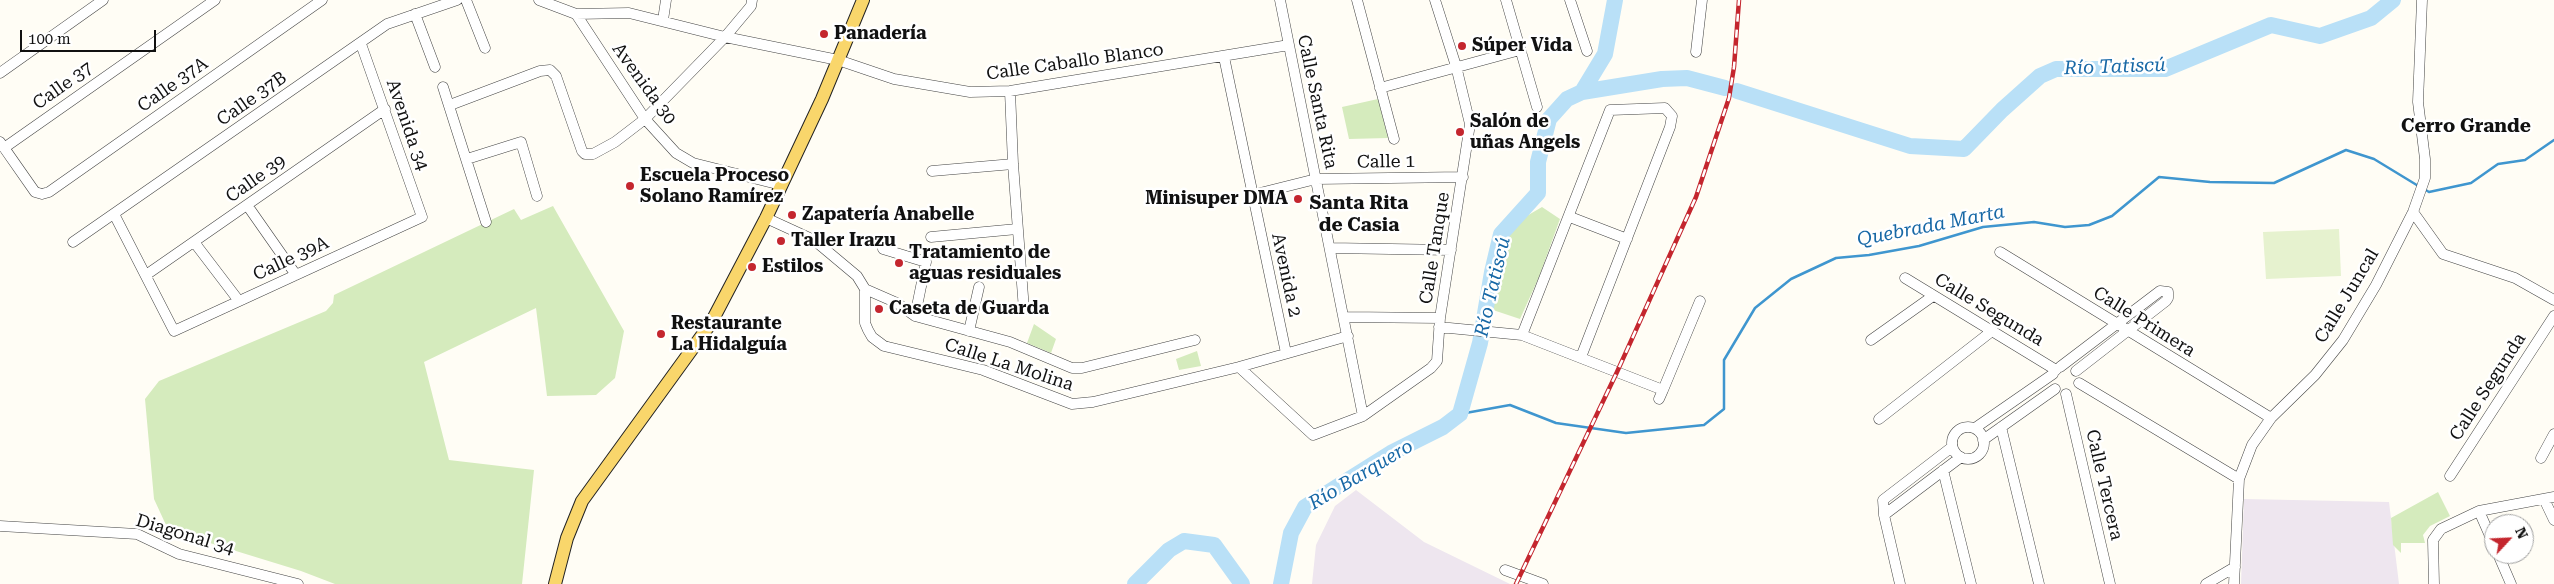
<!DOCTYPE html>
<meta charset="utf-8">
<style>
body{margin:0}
#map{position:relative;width:2554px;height:584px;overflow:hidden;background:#fffdf5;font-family:"Roboto Serif",serif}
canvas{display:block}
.north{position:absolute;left:2484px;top:514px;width:50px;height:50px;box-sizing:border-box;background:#fff;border:1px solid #a0a0a0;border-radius:50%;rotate:65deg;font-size:14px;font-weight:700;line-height:20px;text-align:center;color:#111}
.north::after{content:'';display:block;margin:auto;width:18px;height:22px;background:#c4262e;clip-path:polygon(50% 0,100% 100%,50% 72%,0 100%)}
.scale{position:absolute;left:20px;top:30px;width:136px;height:22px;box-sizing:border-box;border:2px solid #111;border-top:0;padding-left:6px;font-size:15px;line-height:18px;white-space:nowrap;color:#111;-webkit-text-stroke:4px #fff;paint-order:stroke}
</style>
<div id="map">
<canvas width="2554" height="584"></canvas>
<div class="north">N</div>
<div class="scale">100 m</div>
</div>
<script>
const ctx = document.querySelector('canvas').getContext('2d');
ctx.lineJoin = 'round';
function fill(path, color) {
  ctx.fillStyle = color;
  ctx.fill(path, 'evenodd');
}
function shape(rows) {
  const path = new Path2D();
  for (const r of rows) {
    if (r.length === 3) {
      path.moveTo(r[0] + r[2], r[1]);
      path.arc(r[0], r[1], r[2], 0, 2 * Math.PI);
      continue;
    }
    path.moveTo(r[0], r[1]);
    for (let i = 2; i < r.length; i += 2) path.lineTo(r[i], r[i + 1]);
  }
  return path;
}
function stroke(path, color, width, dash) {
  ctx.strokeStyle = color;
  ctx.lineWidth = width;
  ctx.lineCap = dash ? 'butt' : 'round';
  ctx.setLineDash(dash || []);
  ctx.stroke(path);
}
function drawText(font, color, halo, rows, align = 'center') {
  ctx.font = font + ' "Roboto Serif",serif';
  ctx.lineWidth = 5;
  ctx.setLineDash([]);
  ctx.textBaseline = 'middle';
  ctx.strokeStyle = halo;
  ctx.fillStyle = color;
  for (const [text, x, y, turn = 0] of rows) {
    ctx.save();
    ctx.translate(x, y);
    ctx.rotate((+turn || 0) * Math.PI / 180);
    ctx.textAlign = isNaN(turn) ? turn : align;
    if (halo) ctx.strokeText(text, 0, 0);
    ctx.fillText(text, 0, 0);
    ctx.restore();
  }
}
const industrial = shape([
 [1356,490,1424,542,1510,584,1312,584,1316,545,1335,506],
 [2244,499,2389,502,2399,584,2241,584]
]);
const green = shape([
 [1378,99,1388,138,1349,139,1342,107],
 [553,206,624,331,615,378,596,395,547,396,536,308,424,362,449,460,534,470,522,584,335,584,301,571,184,535,166,525,154,499,145,399,159,381,326,311,333,303,334,295,514,209,521,220],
 [1542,207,1560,219,1539,277,1520,319,1484,307,1496,234],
 [1034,324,1056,339,1051,353,1027,343],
 [1197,351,1201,366,1179,370,1176,359],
 [2438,492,2450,516,2430,526,2423,535,2425,543,2401,543,2401,553,2393,545,2391,518]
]);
const pitch = shape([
 [2339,229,2341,276,2266,279,2263,232]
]);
const stream = shape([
 [2424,189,2429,192,2471,183,2498,164,2525,160,2554,140],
 [1460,414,1510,405,1556,423,1626,433,1704,425,1724,409,1724,360,1755,308,1791,279,1836,258,1869,255,1919,246,1983,227,2034,222,2065,227,2089,225,2112,216,2159,177,2210,182,2274,183,2346,150,2374,159,2420,187]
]);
const river = shape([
 [1737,91,1910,146,1964,149,2002,110,2040,76,2056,69,2165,69,2271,25,2320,36,2371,18,2393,0],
 [1582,92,1605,54,1615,0],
 [1135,584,1169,550,1184,541,1214,545,1242,584],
 [1281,584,1291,533,1305,507,1391,453,1443,427,1460,414,1480,343,1492,272,1501,234,1538,193,1538,162,1549,119,1567,99,1582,92,1662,79,1687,78,1725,88]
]);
const minor = shape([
 [466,0,485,48],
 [539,0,576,14,629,13,725,37,838,60,894,79,970,92,1010,91,1289,45],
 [1280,0,1363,416],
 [1357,0,1394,139],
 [1506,0,1537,107],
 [1570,0,1587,51],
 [415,14,435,67],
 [576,14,645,119,676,153,693,163,781,185],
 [663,20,666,0],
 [1696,52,1702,0],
 [1224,57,1286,353],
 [0,73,103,0],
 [443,87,486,222],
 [1380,88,1520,50],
 [1010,91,1013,164,1024,310],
 [450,105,540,71,550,70,556,76,582,151,585,154,593,154,615,142,645,119,725,37,751,6,752,0],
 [0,142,35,192,42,194,49,192,322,0],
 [4,148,215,0],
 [467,159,521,142,537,196],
 [932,171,1013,164],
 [1252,195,1316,179,1463,177],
 [247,205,296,275],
 [2413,212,2443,254,2515,278,2554,300],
 [114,214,174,331,422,217,361,44],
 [1570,217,1627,239],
 [766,218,814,240,857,276,865,289,865,323,868,330,872,337,884,346,983,370,1072,404,1093,402,1239,367,1313,435,1363,416,1431,368,1437,361,1440,318,1470,124,1456,66,1435,0],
 [931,237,1017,229],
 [73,242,387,24,457,0],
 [194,242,239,301],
 [1330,248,1451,250],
 [883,249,926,262,915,316],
 [2000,252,2271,418],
 [146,275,385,109],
 [1905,278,2056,370],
 [865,289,897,303,915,316,1010,342,1072,368,1082,368,1195,340],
 [1345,317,1440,318],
 [1439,327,1522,335,1663,390,1700,301],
 [969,331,979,287],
 [1522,335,1610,110,1665,108,1672,116,1670,127,1581,357],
 [1871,340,1933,296],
 [1239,367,1348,336],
 [2060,367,2160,291,2168,292,2168,298,2166,301,2076,371],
 [2079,383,2239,479],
 [2066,394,2110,584],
 [1659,399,1663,390],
 [1879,419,1992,331],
 [2001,427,2039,584],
 [1968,443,16],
 [1975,428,2053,374],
 [1983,440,2055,389],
 [2541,458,2554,434],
 [1943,470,1971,584],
 [2450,476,2554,316],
 [2544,499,2554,520],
 [2479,511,2494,545],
 [1884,515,1961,457],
 [0,526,137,534,179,554,298,584],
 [2498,554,2511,584],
 [1505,570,1543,584],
 [1900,584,1884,515,1883,500,1952,447],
 [2206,584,2235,567],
 [2234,584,2239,479,2252,445,2271,418,2315,375,2343,340,2376,285,2413,212,2425,178,2425,159,2418,102,2422,0],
 [2434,584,2433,540,2441,529,2479,511,2554,497]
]);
const major = shape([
 [555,584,567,538,582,501,711,323,766,218,822,99,863,0]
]);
const rail = shape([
 [1516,584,1617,372,1696,197,1729,98,1734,67,1739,0]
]);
const markers = [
 [824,34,5,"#c4262e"],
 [1462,46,5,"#c4262e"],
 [1460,132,5,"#c4262e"],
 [630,186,5,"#c4262e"],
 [1298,199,5,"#c4262e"],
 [792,215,5,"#c4262e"],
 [781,241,5,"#c4262e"],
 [899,263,5,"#c4262e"],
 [752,267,5,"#c4262e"],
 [879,309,5,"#c4262e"],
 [661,334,5,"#c4262e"]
];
const poiNames = [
 ["Panadería",834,34],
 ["Súper Vida",1472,46],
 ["Salón de",1470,122],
 ["uñas Angels",1470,143],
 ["Escuela Proceso",640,176],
 ["Solano Ramírez",640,197],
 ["Minisuper DMA",1288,199,"right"],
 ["Zapatería Anabelle",802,215],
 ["Taller Irazu",791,241],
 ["Tratamiento de",909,253],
 ["aguas residuales",909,274],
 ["Estilos",762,267],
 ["Caseta de Guarda",889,309],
 ["Restaurante",671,324],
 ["La Hidalguía",671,345]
];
const streetNames = [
 ["Calle Caballo Blanco",1075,62,-8],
 ["Avenida 30",644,84,54],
 ["Calle 37A",173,85,-35],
 ["Calle 37",63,86,-35],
 ["Calle 37B",252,99,-35],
 ["Calle Santa Rita",1317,102,78],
 ["Avenida 34",407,125,71],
 ["Calle 1",1386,162,-1],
 ["Calle 39",256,179,-35],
 ["Calle Tanque",1435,248,-81],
 ["Calle 39A",291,259,-25],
 ["Avenida 2",1286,275,78],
 ["Calle Juncal",2347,296,-59],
 ["Calle Segunda",1989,310,31],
 ["Calle Primera",2144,322,32],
 ["Calle La Molina",1009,365,18],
 ["Calle Segunda",2488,387,-57],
 ["Calle Tercera",2104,485,77],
 ["Diagonal 34",185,535,17]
];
const waterNames = [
 ["Río Tatiscú",2115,67,-2],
 ["Quebrada Marta",1931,226,-11],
 ["Río Tatiscú",1493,287,-77],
 ["Río Barquero",1361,475,-31]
];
const neighbourhoodNames = [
 ["Cerro Grande",2466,126],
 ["Santa Rita",1359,203],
 ["de Casia",1359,225]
];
fill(industrial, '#eee6ef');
fill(green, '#d5ebbd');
fill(pitch, '#e6f2cf');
stroke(stream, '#3f96cf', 2.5);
stroke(river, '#b9e0f7', 16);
stroke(minor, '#444', 11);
stroke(major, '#222', 14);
stroke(minor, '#fff', 10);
stroke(major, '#f9d66b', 12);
stroke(rail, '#c4262e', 4.5);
stroke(rail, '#fff', 2.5, [8]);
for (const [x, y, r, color] of markers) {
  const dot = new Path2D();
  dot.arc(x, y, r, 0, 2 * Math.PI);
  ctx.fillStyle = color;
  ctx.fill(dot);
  stroke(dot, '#fff', 2);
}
drawText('bold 18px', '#111', '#fff', poiNames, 'left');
drawText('18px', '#111', '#fff', streetNames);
drawText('italic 19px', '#1768a6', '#fff', waterNames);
drawText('bold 19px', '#111', '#fff', neighbourhoodNames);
</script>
